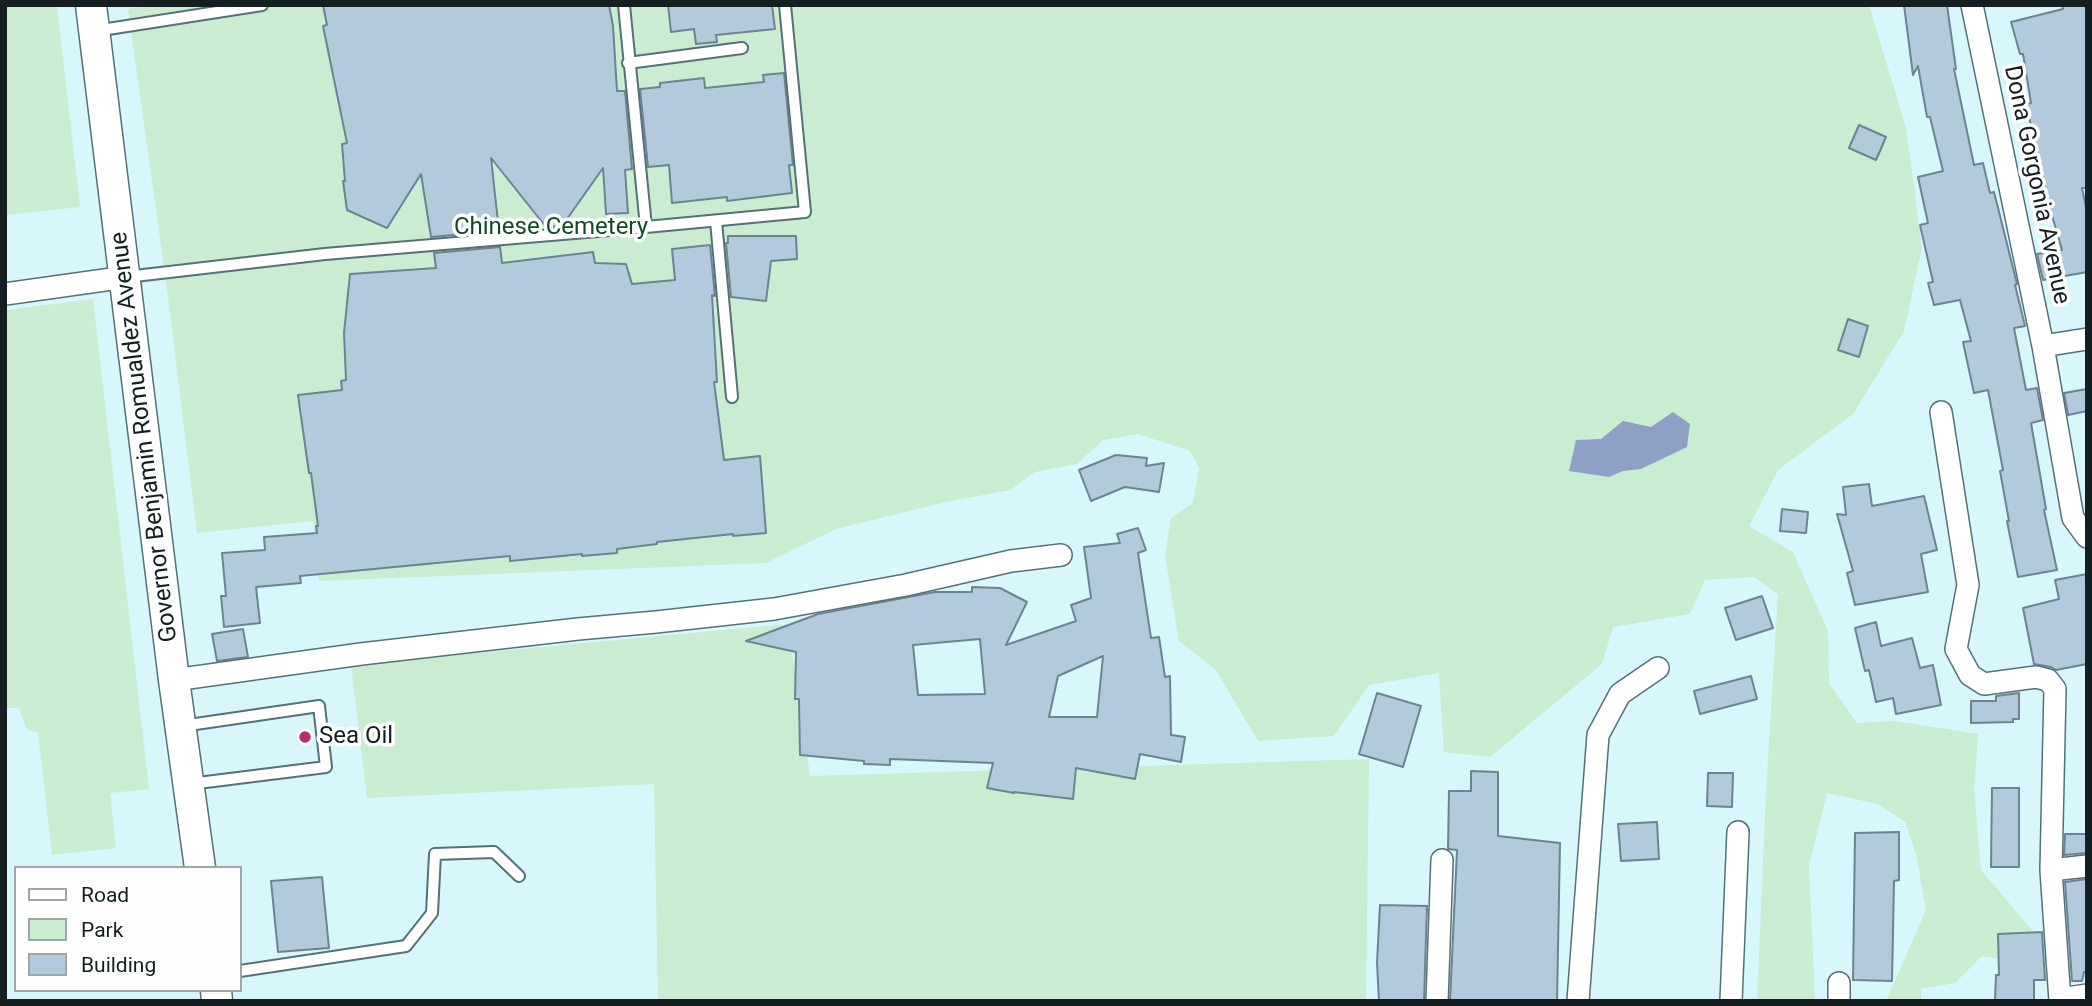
<!DOCTYPE html>
<style>
body{margin:0}
#map{position:relative;width:2092px;height:1006px;overflow:hidden;background:#d7f7fd;font-family:Roboto,sans-serif}
canvas{display:block}
.frame{position:absolute;inset:0;border:7px solid #131f21;pointer-events:none}
.legend{position:absolute;left:14px;top:866px;width:228px;height:126px;box-sizing:border-box;background:#fefefe;border:2px solid #a0a5a6;margin:0;padding:9px 12px;list-style:none;font-size:21px;color:#131f21}
.legend li{display:flex;align-items:center;gap:14px;height:35px}
.legend b{width:35px;border:2px solid #a0a5a6}
</style>
<div id="map">
<canvas width="2092" height="1006"></canvas>
<div class="frame"></div>
<ul class="legend">
<li><b style="height:9px;background:#fff"></b>Road</li>
<li><b style="height:19px;background:#caecd0"></b>Park</li>
<li><b style="height:19px;background:#b2cadb"></b>Building</li>
</ul>
</div>
<script>
const ctx = document.querySelector('canvas').getContext('2d');
ctx.lineJoin = 'round';
function fill(path, color) {
  ctx.fillStyle = color;
  ctx.fill(path, 'evenodd');
}
function shape(rows) {
  const path = new Path2D();
  for (const r of rows) {
    path.moveTo(r[0], r[1]);
    for (let i = 2; i < r.length; i += 2) path.lineTo(r[i], r[i + 1]);
  }
  return path;
}
function stroke(path, color, width, dash) {
  ctx.strokeStyle = color;
  ctx.lineWidth = width;
  ctx.lineCap = dash ? 'butt' : 'round';
  ctx.setLineDash(dash || []);
  ctx.stroke(path);
}
function drawText(font, color, halo, rows, align = 'center') {
  ctx.font = font + ' Roboto,sans-serif';
  ctx.lineWidth = 7;
  ctx.setLineDash([]);
  ctx.textBaseline = 'middle';
  ctx.strokeStyle = halo;
  ctx.fillStyle = color;
  for (const [text, x, y, turn = 0] of rows) {
    ctx.save();
    ctx.translate(x, y);
    ctx.rotate((+turn || 0) * Math.PI / 180);
    ctx.textAlign = isNaN(turn) ? turn : align;
    if (halo) ctx.strokeText(text, 0, 0);
    ctx.fillText(text, 0, 0);
    ctx.restore();
  }
}
const green = shape([
 [5,5,57,5,80,207,5,215],
 [154,5,1869,5,1906,128,1922,247,1904,331,1853,414,1778,470,1749,526,1793,552,1828,631,1829,683,1857,723,1895,721,1978,734,1974,790,1981,870,2032,930,2009,960,1982,956,1955,983,1921,989,1921,1001,1886,1001,1926,910,1916,854,1905,822,1878,804,1827,793,1809,865,1815,1001,1757,1001,1766,793,1778,594,1754,577,1705,580,1690,614,1613,627,1602,664,1490,757,1444,752,1439,673,1369,685,1334,736,1258,741,1216,670,1179,641,1165,556,1171,518,1193,503,1199,468,1190,451,1138,434,1103,440,1077,464,1035,472,1010,490,946,502,836,529,766,563,319,581,313,521,197,533,167,289,128,9],
 [93,299,149,789,110,793,116,848,52,855,38,733,27,730,19,708,5,708,5,310],
 [788,624,810,776,1369,759,1366,1001,658,1001,654,784,367,798,351,665]
]);
const water = shape([
 [1673,412,1690,424,1687,447,1641,469,1623,471,1609,477,1569,471,1576,440,1601,439,1623,421,1651,427]
]);
const building = shape([
 [323,5,609,5,613,26,617,91,625,91,632,169,625,170,628,213,606,214,603,168,562,226,546,227,491,158,499,231,431,237,421,174,387,228,347,210,343,181,345,181,342,144,347,143,323,26,327,25,323,5],
 [668,5,772,5,775,29,716,35,717,42,696,44,694,29,671,32,668,5],
 [1904,5,1947,5,1956,69,1954,69,1974,165,1983,163,1990,193,1994,192,2017,284,2015,285,2025,326,2014,328,2026,390,2037,388,2043,420,2031,423,2046,509,2044,510,2057,570,2018,577,2007,521,2009,521,2000,471,2003,470,1988,390,1974,393,1963,342,1971,341,1960,300,1934,305,1928,283,1933,282,1920,225,1928,223,1918,177,1943,171,1930,117,1927,117,1918,66,1913,75,1904,5],
 [2062,5,2087,5,2087,188,2082,188,2087,212,2087,272,2043,280,2037,254,2062,250,2051,212,2026,104,2031,103,2023,54,2020,54,2011,22,2063,9,2062,5],
 [784,73,793,165,789,165,792,193,727,201,727,197,672,203,669,165,648,167,640,89,660,87,660,83,704,78,705,88,764,82,763,75,784,73],
 [1859,125,1886,137,1876,160,1849,148,1859,125],
 [728,236,796,236,797,259,771,261,766,301,731,297,726,243,728,243,728,236],
 [710,245,715,296,712,295,717,382,714,382,724,460,760,456,766,533,733,536,733,534,657,542,657,544,617,549,617,553,582,556,582,554,510,561,510,556,300,576,301,583,256,587,260,623,224,627,221,596,226,596,222,553,265,550,264,537,317,533,316,526,318,526,311,473,309,473,298,395,342,390,341,381,346,380,344,333,350,274,436,268,434,253,500,247,502,263,593,252,595,263,626,264,632,284,675,280,672,249,710,245],
 [1848,319,1868,326,1859,357,1838,350,1848,319],
 [2087,389,2087,411,2068,415,2064,393,2087,389],
 [1116,455,1147,458,1146,466,1164,463,1159,492,1125,487,1091,501,1079,470,1116,455],
 [1869,484,1872,506,1924,496,1937,550,1921,554,1928,592,1855,605,1847,573,1853,571,1837,514,1846,515,1843,487,1869,484],
 [1782,509,1808,512,1806,533,1780,531,1782,509],
 [1138,528,1146,550,1138,553,1151,638,1159,637,1165,677,1170,676,1171,735,1185,737,1181,762,1140,754,1135,779,1076,768,1073,799,1014,792,1014,793,987,788,993,763,890,759,890,765,864,764,864,761,800,755,799,699,795,699,796,652,746,641,818,614,935,592,972,592,972,587,1000,588,1027,602,1006,645,1076,621,1071,605,1091,598,1084,547,1120,543,1117,534,1138,528],
 [980,639,985,694,918,695,913,645,980,639],
 [1103,656,1097,717,1049,717,1058,676,1103,656],
 [2087,574,2087,664,2056,670,2051,667,2034,664,2023,608,2059,599,2055,580,2087,574],
 [1762,596,1773,628,1736,640,1725,608,1762,596],
 [1876,622,1881,646,1912,638,1920,668,1933,665,1941,705,1896,714,1893,698,1876,702,1869,670,1865,671,1855,628,1876,622],
 [243,629,248,657,217,661,212,634,243,629],
 [1751,676,1757,699,1700,714,1694,691,1751,676],
 [1377,693,1421,706,1403,767,1359,754,1377,693],
 [2019,693,2019,719,2013,719,2013,722,1971,723,1971,701,1996,701,1996,696,2019,693],
 [1471,771,1498,772,1498,836,1560,843,1557,1001,1450,1001,1457,850,1448,849,1449,791,1471,791,1471,771],
 [1708,773,1733,773,1732,807,1707,806,1708,773],
 [1992,788,2019,788,2019,867,1991,867,1992,788],
 [1657,822,1659,859,1621,861,1618,824,1657,822],
 [1899,832,1899,880,1894,881,1892,981,1853,980,1855,833,1899,832],
 [2065,834,2087,834,2087,853,2064,855,2065,834],
 [322,877,329,948,278,952,271,881,322,877],
 [2087,879,2087,972,2084,972,2082,981,2072,981,2065,882,2087,879],
 [1380,905,1427,906,1424,1001,1379,1001,1377,963,1380,905],
 [2042,932,2045,980,2034,980,2034,1001,1995,1001,1996,975,1999,975,1998,934,2042,932]
]);
const service = shape([
 [624,5,646,227],
 [95,31,262,5],
 [628,63,742,48],
 [716,221,732,397],
 [126,277,325,254,646,227,805,212,785,5],
 [182,726,319,706,326,767,190,784],
 [240,971,406,946,432,913,435,854,494,852,519,876]
]);
const minor = shape([
 [1972,5,2043,346,2073,518,2087,537],
 [5,294,126,277],
 [2043,346,2087,339],
 [1941,412,1968,585,1956,649,1970,675,1984,684,2036,677,2048,680,2055,689,2051,870,2060,1001],
 [174,680,361,654,578,629,656,622,774,609,906,585,1011,561,1061,555],
 [2051,870,2087,866],
 [2060,999,2087,995],
 [1437,1001,1442,860],
 [1578,1001,1598,735,1620,694,1658,668],
 [1731,1001,1738,832],
 [1839,1001,1839,983]
]);
const secondary = shape([
 [91,5,174,680,200,868],
 [216,990,217,1001]
]);
const markers = [
 [305,737,7,"#b52e70"]
];
const streetNames = [
 ["Dona Gorgonia Avenue",2036,185,78],
 ["Governor Benjamin Romualdez Avenue",145,437,-97]
];
const parkNames = [
 ["Chinese Cemetery",551,228]
];
const poiNames = [
 ["Sea Oil",319,737]
];
fill(green, '#caecd0');
fill(water, '#909fc5');
fill(building, '#b2cadb');
stroke(building, '#6d8392', 2);
stroke(service, '#547176', 14);
stroke(minor, '#547176', 24);
stroke(secondary, '#547176', 33);
stroke(service, '#fff', 10);
stroke(minor, '#fff', 21);
stroke(secondary, '#fff', 30);
for (const [x, y, r, color] of markers) {
  const dot = new Path2D();
  dot.arc(x, y, r, 0, 2 * Math.PI);
  ctx.fillStyle = color;
  ctx.fill(dot);
  stroke(dot, '#fefefe', 2.5);
}
drawText('24px', '#131f21', '#fefefe', streetNames);
drawText('24px', '#104b24', '#fefefe', parkNames);
drawText('24px', '#131f21', '#fefefe', poiNames, 'left');
</script>
